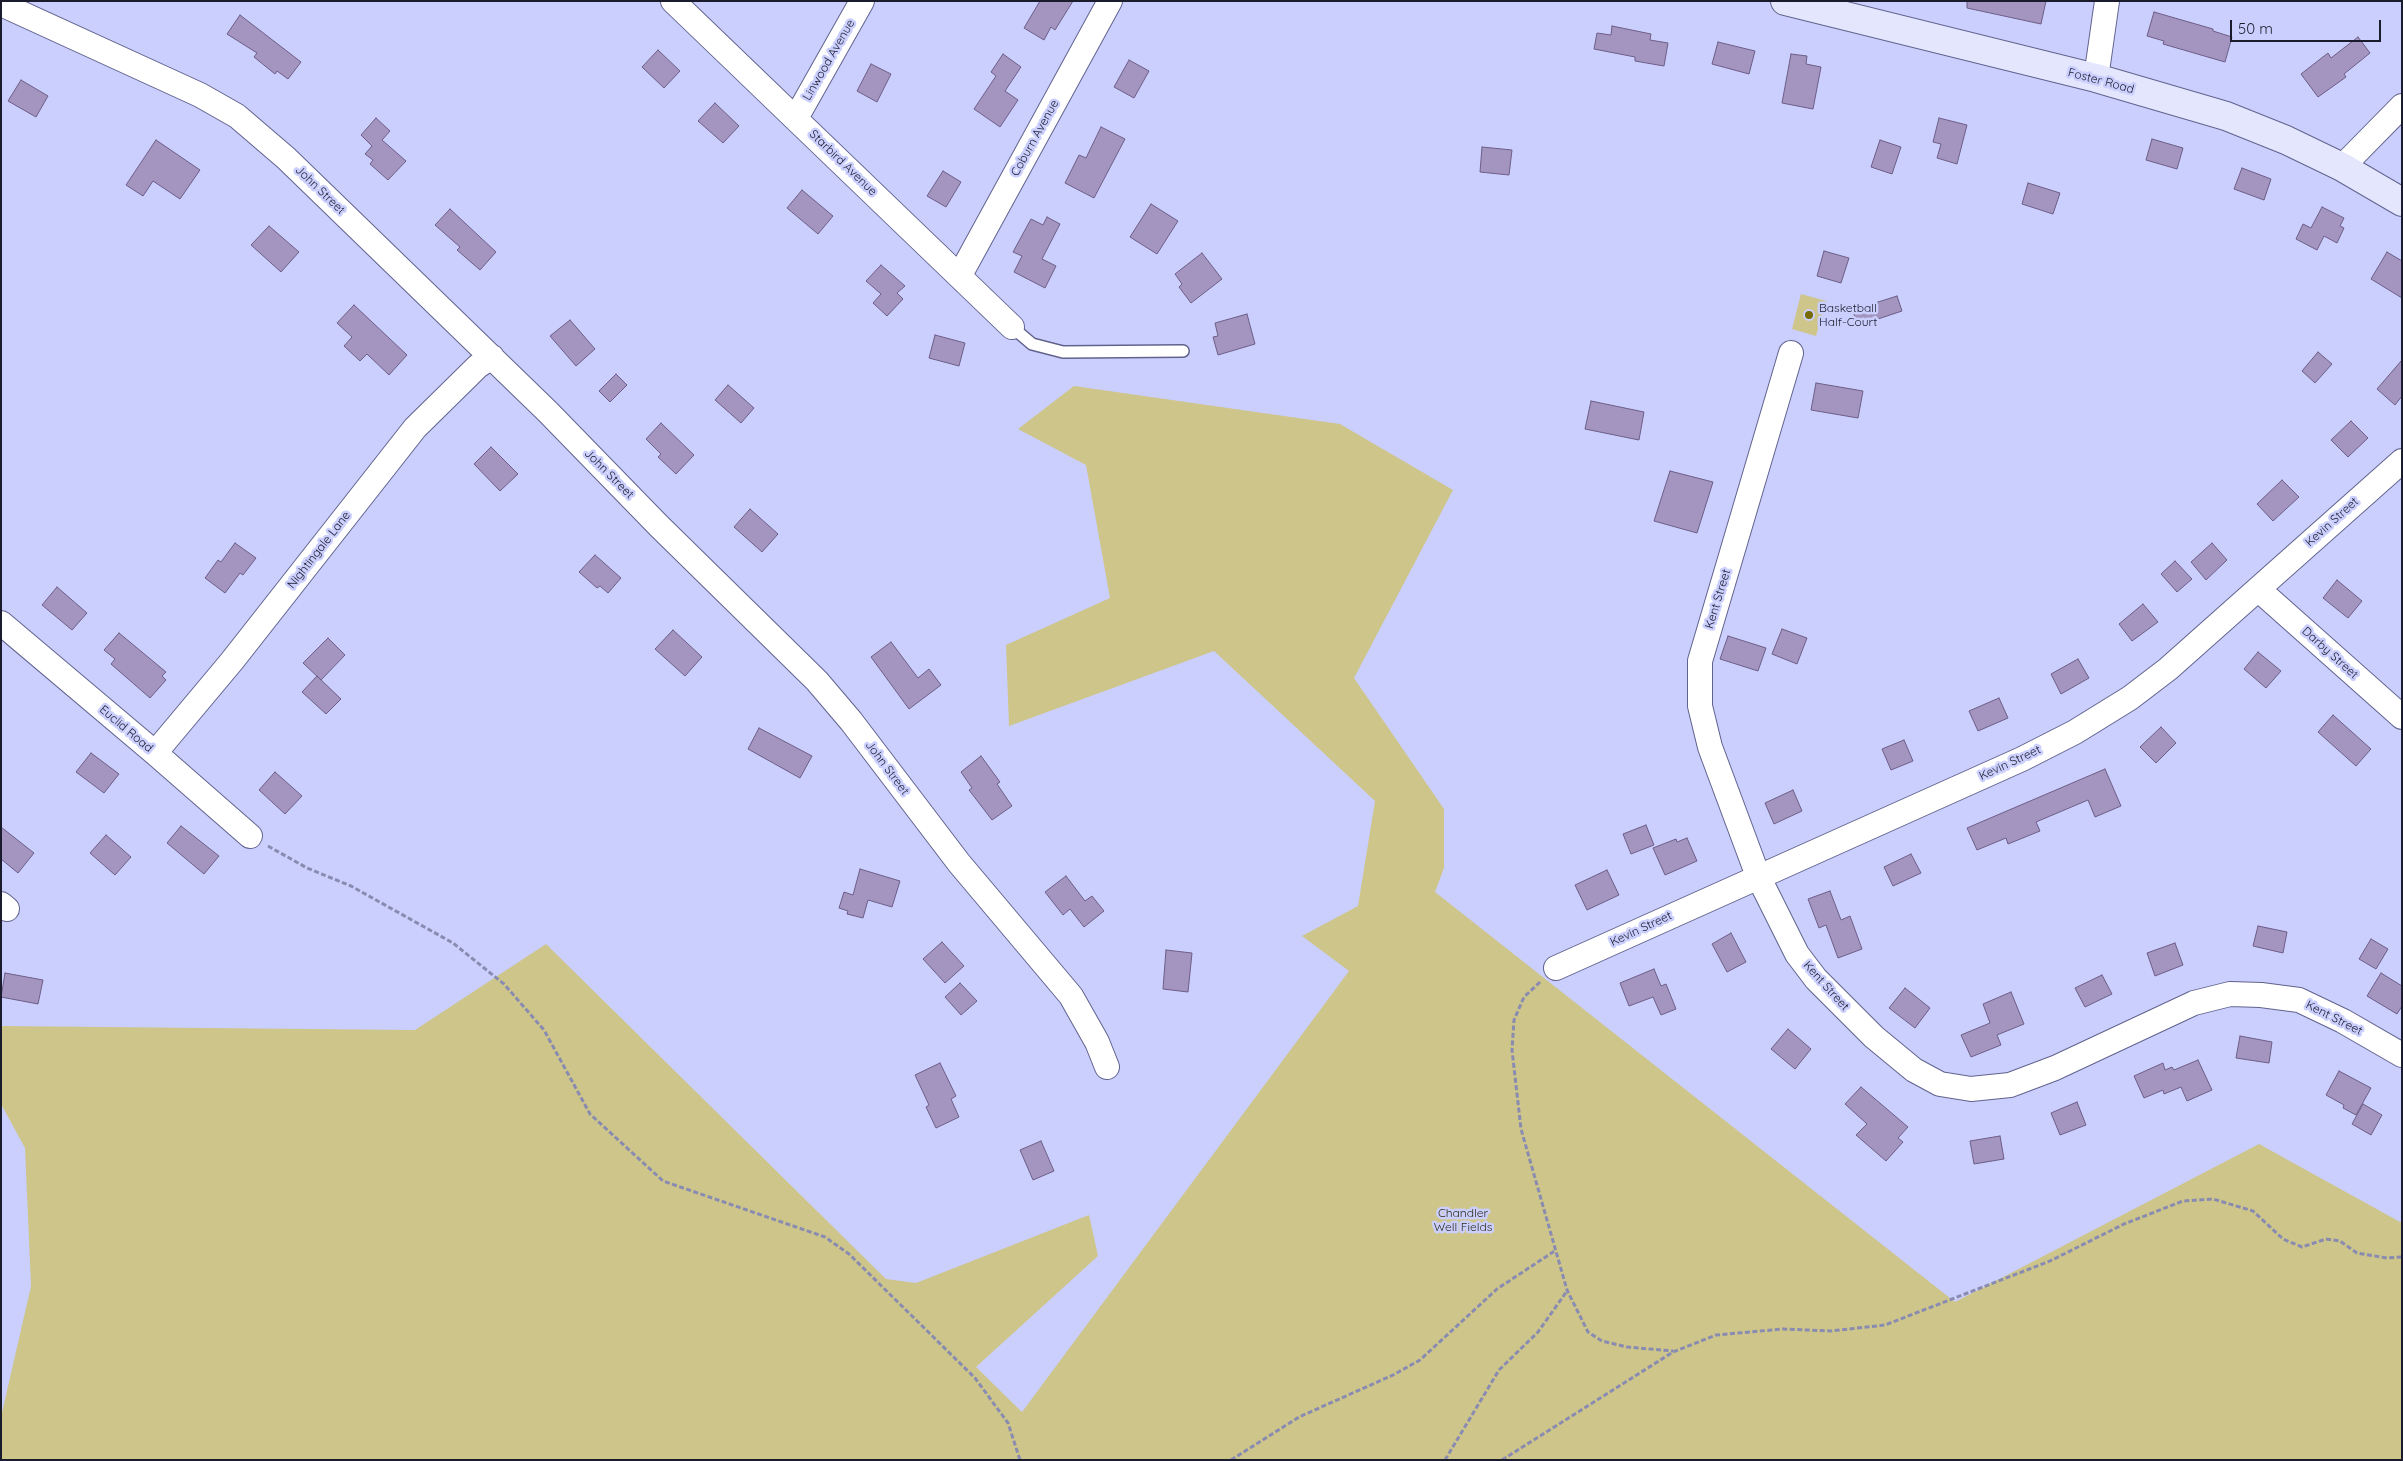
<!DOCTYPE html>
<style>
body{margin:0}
#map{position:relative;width:2403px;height:1461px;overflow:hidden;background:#cbcffe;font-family:Quicksand,sans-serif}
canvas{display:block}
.frame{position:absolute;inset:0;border:2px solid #1a1b2c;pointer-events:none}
.scale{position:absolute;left:2230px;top:20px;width:151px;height:22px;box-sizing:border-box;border:2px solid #1a1b2c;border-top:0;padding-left:6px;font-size:15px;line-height:18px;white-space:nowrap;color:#1a1b2c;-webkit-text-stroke:4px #cbcffe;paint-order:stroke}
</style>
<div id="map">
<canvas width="2403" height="1461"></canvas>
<div class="frame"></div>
<div class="scale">50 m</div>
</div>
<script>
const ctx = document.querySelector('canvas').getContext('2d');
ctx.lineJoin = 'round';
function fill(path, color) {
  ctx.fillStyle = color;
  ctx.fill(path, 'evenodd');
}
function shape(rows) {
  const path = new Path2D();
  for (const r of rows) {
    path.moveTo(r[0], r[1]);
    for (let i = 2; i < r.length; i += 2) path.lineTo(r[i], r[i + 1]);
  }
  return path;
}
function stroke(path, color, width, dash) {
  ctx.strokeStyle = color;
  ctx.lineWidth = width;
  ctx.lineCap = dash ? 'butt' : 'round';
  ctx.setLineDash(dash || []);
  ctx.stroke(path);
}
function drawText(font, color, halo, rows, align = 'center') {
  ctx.font = font + ' Quicksand,sans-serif';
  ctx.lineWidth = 5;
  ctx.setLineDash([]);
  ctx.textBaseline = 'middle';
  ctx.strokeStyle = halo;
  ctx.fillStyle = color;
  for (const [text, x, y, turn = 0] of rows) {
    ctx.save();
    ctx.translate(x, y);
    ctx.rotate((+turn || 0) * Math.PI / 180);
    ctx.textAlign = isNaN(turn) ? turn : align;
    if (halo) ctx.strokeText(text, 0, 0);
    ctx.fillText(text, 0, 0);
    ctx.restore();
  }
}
const green = shape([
 [1801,294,1826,301,1816,336,1792,329],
 [1074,386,1340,424,1453,490,1354,678,1444,809,1444,868,1435,892,1955,1302,2259,1144,2402,1223,2402,1460,1,1460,1,1417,31,1286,25,1148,1,1104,1,1026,415,1030,546,944,886,1279,916,1283,1089,1215,1098,1256,976,1367,1022,1412,1349,971,1302,936,1358,906,1375,801,1214,651,1009,726,1006,645,1110,598,1086,465,1018,429]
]);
const building = shape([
 [1040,1,1073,1,1055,30,1051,27,1044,40,1024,28,1040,1],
 [1967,1,2046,1,2041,24,1967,8,1967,1],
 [2154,12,2213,29,2213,31,2232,37,2225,62,2163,44,2164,41,2147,36,2154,12],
 [240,15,301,62,288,79,277,71,275,74,254,57,257,53,227,34,240,15],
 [1612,26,1651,34,1650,40,1668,43,1664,66,1635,61,1635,57,1594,49,1597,33,1611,35,1612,26],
 [2358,37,2370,53,2344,74,2346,77,2318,97,2301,74,2328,53,2331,58,2358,37],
 [1718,42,1755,51,1749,74,1712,64,1718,42],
 [658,50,680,71,664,88,642,67,658,50],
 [1003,54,1021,67,1005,91,1018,100,1000,127,974,109,996,76,991,72,1003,54],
 [1791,54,1807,56,1806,64,1821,67,1813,109,1782,103,1791,54],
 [1129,60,1149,71,1134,98,1114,87,1129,60],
 [871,64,891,74,877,102,857,91,871,64],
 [21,80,48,96,36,117,8,101,21,80],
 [715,103,739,126,723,143,698,121,715,103],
 [376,118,390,131,382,140,406,161,388,180,370,164,373,160,365,154,372,146,361,135,376,118],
 [1939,118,1967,125,1957,164,1937,158,1941,144,1933,142,1939,118],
 [1101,127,1125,139,1094,198,1065,183,1079,155,1086,158,1101,127],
 [2152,139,2183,148,2177,169,2146,160,2152,139],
 [156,140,200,170,180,199,153,181,143,196,126,185,156,140],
 [1880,140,1901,147,1892,174,1871,167,1880,140],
 [1482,147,1512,150,1509,175,1480,172,1482,147],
 [2242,168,2271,179,2264,200,2234,189,2242,168],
 [943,171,961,182,946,207,927,196,943,171],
 [2028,183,2060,193,2053,214,2022,204,2028,183],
 [802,190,833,216,818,234,787,208,802,190],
 [1151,204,1178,221,1157,254,1130,237,1151,204],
 [2322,207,2344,218,2340,226,2344,228,2337,243,2324,236,2317,250,2296,239,2303,224,2311,228,2322,207],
 [450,209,496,252,480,270,457,250,460,247,435,225,450,209],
 [1047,217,1060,224,1042,259,1056,266,1045,288,1014,272,1022,256,1013,252,1031,219,1043,225,1047,217],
 [269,226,299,252,281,272,251,245,269,226],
 [1824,251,1849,258,1841,283,1817,276,1824,251],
 [2387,252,2402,261,2402,298,2371,279,2387,252],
 [1202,253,1222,279,1191,303,1179,287,1182,284,1175,274,1202,253],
 [881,265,905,286,897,293,903,299,887,316,873,303,881,294,866,281,881,265],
 [1897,296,1902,311,1857,326,1853,310,1897,296],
 [354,305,407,355,389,375,367,354,360,361,344,346,352,337,337,323,354,305],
 [1247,314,1255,344,1218,355,1213,337,1218,336,1215,323,1247,314],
 [570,320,595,349,576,366,550,336,570,320],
 [935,335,965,343,959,366,929,358,935,335],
 [2318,352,2332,364,2315,383,2302,371,2318,352],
 [2402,360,2402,396,2395,405,2377,389,2402,360],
 [616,374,627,385,610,402,599,391,616,374],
 [1816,383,1863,391,1858,418,1811,410,1816,383],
 [728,385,754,408,741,423,715,400,728,385],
 [1591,401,1644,412,1639,440,1585,429,1591,401],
 [2351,421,2368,438,2348,457,2331,440,2351,421],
 [661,423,694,455,676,474,658,457,661,454,646,439,661,423],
 [491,447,518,474,500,491,474,464,491,447],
 [1670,471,1713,482,1697,533,1654,521,1670,471],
 [2282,480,2299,497,2273,521,2257,504,2282,480],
 [750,509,778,534,762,552,734,527,750,509],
 [235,543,256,558,243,575,240,573,225,593,205,578,218,560,221,562,235,543],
 [2212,543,2227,560,2206,580,2191,562,2212,543],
 [595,555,621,578,608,593,600,586,597,588,579,572,595,555],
 [2175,561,2192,579,2177,592,2161,574,2175,561],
 [2337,580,2362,601,2348,618,2323,598,2337,580],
 [57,587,87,613,72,630,42,605,57,587],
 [2143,604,2158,622,2132,641,2119,624,2143,604],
 [1782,629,1807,638,1797,664,1772,654,1782,629],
 [673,630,702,657,685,676,655,649,673,630],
 [119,633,166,672,162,676,166,680,150,698,111,664,115,659,104,650,119,633],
 [1728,636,1766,648,1758,671,1720,659,1728,636],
 [328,638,345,655,321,680,303,663,328,638],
 [891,642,918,678,929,669,941,685,909,709,871,657,891,642],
 [2258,652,2281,671,2266,688,2244,669,2258,652],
 [2078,659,2089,678,2061,694,2051,674,2078,659],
 [317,676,341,699,326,714,302,692,317,676],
 [1999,698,2008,718,1978,731,1969,711,1999,698],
 [2333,715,2371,749,2356,766,2318,732,2333,715],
 [2161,727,2176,743,2156,763,2140,747,2161,727],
 [759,728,812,756,800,778,748,749,759,728],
 [1904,740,1913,761,1891,770,1882,749,1904,740],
 [91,753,119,774,104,793,76,772,91,753],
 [981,756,1000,782,997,784,1012,806,992,820,969,790,972,788,961,772,981,756],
 [2105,769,2121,806,2095,817,2088,800,2036,822,2040,831,2008,844,2006,838,1977,850,1967,828,2105,769],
 [275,772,302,796,285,814,259,790,275,772],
 [1793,790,1802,811,1774,824,1765,803,1793,790],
 [1646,825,1654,845,1631,854,1623,834,1646,825],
 [181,826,219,856,204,874,167,843,181,826],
 [1,827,34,853,18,873,1,859,1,827],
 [106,835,131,857,115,875,90,853,106,835],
 [1687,838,1697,861,1665,875,1653,848,1676,839,1677,842,1687,838],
 [1911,854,1921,873,1893,886,1884,867,1911,854],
 [860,869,900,881,892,907,868,900,863,918,847,914,848,911,839,908,844,892,853,895,860,869],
 [1607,870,1619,895,1587,910,1575,885,1607,870],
 [1066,876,1085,901,1092,896,1104,911,1084,927,1070,909,1063,915,1045,892,1066,876],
 [1830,891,1841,920,1850,916,1862,949,1838,958,1826,925,1819,928,1808,899,1830,891],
 [2258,926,2287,932,2283,953,2253,946,2258,926],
 [1731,933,1746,962,1727,972,1712,944,1731,933],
 [2371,939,2388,949,2376,969,2359,959,2371,939],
 [942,942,964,966,945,983,923,959,942,942],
 [2175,943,2183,965,2155,976,2147,953,2175,943],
 [1166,950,1192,953,1188,992,1163,989,1166,950],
 [1654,969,1661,986,1666,984,1676,1009,1661,1015,1653,997,1629,1006,1620,983,1654,969],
 [5,973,43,980,38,1004,1,997,5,973],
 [2381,973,2402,986,2402,1006,2397,1014,2367,996,2381,973],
 [2102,975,2112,994,2085,1007,2075,988,2102,975],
 [960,983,977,1001,961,1015,945,997,960,983],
 [1905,988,1930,1008,1915,1028,1889,1008,1905,988],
 [2011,992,2024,1024,1997,1035,2001,1045,1971,1057,1961,1035,1990,1023,1983,1004,2011,992],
 [1788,1029,1811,1049,1795,1069,1771,1049,1788,1029],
 [2240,1036,2272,1042,2269,1063,2236,1058,2240,1036],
 [2198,1060,2212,1090,2187,1101,2181,1087,2164,1094,2163,1090,2144,1098,2134,1076,2163,1063,2165,1070,2172,1067,2174,1070,2198,1060],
 [940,1063,956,1096,951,1099,959,1117,936,1128,926,1107,929,1105,915,1075,940,1063],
 [2339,1071,2371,1088,2356,1115,2343,1108,2344,1105,2326,1095,2339,1071],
 [1861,1087,1908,1127,1898,1138,1903,1142,1886,1161,1856,1135,1867,1124,1845,1104,1861,1087],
 [2077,1102,2086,1125,2060,1135,2051,1113,2077,1102],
 [2363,1104,2382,1115,2371,1135,2352,1124,2363,1104],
 [2000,1136,2004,1159,1974,1164,1970,1141,2000,1136],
 [1041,1141,1054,1171,1033,1180,1020,1150,1041,1141]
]);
const path = shape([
 [268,846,307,868,351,886,453,943,504,984,544,1030,590,1114,663,1181,825,1237,849,1254,975,1378,1008,1423,1020,1460],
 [1540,982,1524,997,1514,1020,1512,1050,1521,1129,1567,1290,1588,1332,1602,1341,1627,1347,1673,1351],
 [1231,1460,1299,1417,1393,1375,1420,1360,1497,1289,1556,1250],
 [1445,1460,1499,1370,1538,1332,1567,1291],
 [1502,1460,1673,1352,1716,1335,1783,1329,1831,1331,1885,1325,2050,1261,2124,1224,2183,1201,2213,1199,2253,1211,2283,1239,2302,1247,2326,1239,2340,1241,2357,1253,2387,1258,2402,1257]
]);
const lane = shape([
 [1012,327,1032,344,1063,352,1183,351]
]);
const street = shape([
 [673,1,1012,327],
 [1,4,200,95,237,116,286,158,548,412,659,526,817,681,851,721,959,863,1071,996,1097,1042,1107,1067],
 [2096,78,2107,1],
 [796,118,862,1],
 [2342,167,2402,106],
 [960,275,1110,1],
 [1791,353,1700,661,1700,706,1710,747,1758,876,1797,954,1816,979,1874,1037,1914,1070,1940,1084,1971,1089,2010,1085,2055,1068,2194,1003,2230,994,2261,995,2299,1000,2343,1021,2402,1055],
 [2258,589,2402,717],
 [1,623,155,753,250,836],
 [155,753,232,661,415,428,478,366,492,357],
 [1,904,7,909],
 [1556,968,2022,759,2075,732,2130,698,2168,669,2402,461]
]);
const secondary = shape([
 [1785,1,2096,78,2226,116,2286,140,2342,167,2402,202]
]);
const markers = [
 [1809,315,5,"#766a01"]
];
const streetNames = [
 ["Linwood Avenue",829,60,-60],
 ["Foster Road",2101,81,15],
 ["Coburn Avenue",1035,138,-61],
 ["Starbird Avenue",843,163,44],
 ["John Street",320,190,44],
 ["John Street",609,474,45],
 ["Kevin Street",2332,522,-42],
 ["Nightingale Lane",319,550,-52],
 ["Kent Street",1718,599,-73],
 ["Darby Street",2330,653,42],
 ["Euclid Road",126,729,40],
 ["Kevin Street",2010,763,-25],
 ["John Street",887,768,53],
 ["Kevin Street",1641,929,-25],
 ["Kent Street",1826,986,48],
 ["Kent Street",2334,1018,27]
];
const poiNames = [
 ["Basketball",1819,308],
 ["Half-Court",1819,322]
];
const parkNames = [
 ["Chandler",1463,1213],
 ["Well Fields",1463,1227]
];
fill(green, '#cec58a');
fill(building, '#a394c0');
stroke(building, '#6d5e87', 1);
stroke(lane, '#61638d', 14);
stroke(street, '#61638d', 26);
stroke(secondary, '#61638d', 30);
stroke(path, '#898cb0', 3, [5, 2.5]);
stroke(lane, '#fff', 11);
stroke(street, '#fff', 24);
stroke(secondary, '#e4e6fe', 28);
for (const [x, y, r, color] of markers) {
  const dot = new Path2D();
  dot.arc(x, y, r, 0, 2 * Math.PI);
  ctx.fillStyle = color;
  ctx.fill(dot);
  stroke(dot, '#cbcffe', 2);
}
drawText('12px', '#1a1b2c', '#cbcffe', streetNames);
drawText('12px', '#1a1b2c', '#cbcffe', poiNames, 'left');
drawText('12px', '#2d2a17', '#cbcffe', parkNames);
</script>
